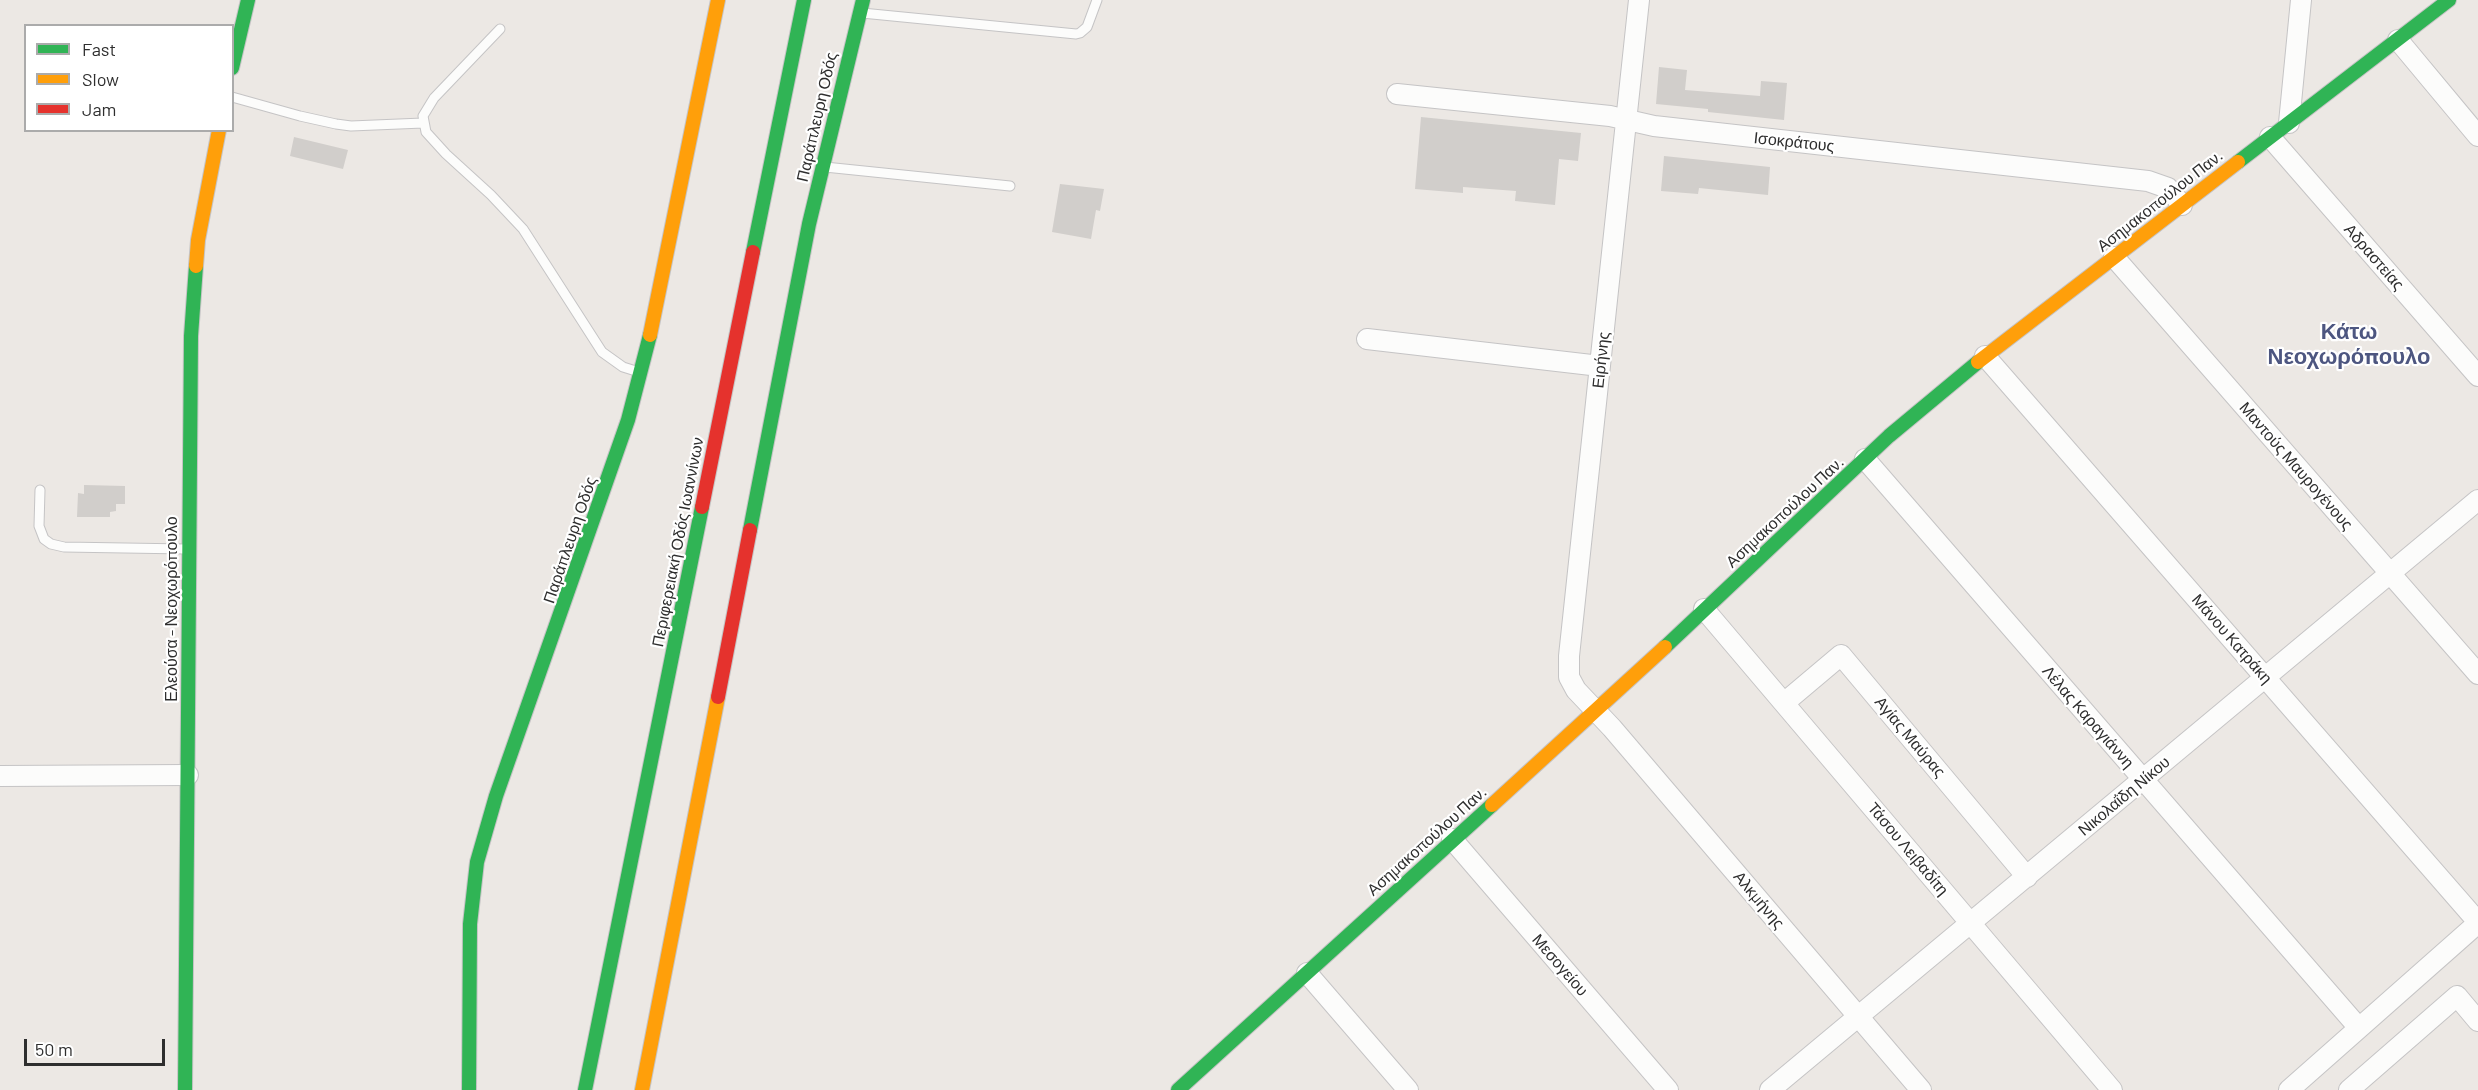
<!DOCTYPE html>
<meta charset="utf-8">
<style>
body{margin:0}
#map{position:relative;width:2478px;height:1090px;overflow:hidden;background:#ece8e4;font-family:Barlow,sans-serif}
canvas{display:block}
.legend{position:absolute;left:24px;top:24px;width:210px;height:108px;box-sizing:border-box;background:#fff;border:2px solid #ababab;margin:0;padding:8px 10px;list-style:none;font-size:18px;color:#2e2e2e}
.legend li{display:flex;align-items:center;gap:12px;height:30px}
.legend b{width:30px;border:2px solid #ababab}
.scale{position:absolute;left:24px;top:1039px;width:141px;height:27px;box-sizing:border-box;border:3px solid #2e2e2e;border-top:0;padding-left:8px;font-size:18px;line-height:21px;white-space:nowrap;color:#2e2e2e;-webkit-text-stroke:4px #fff;paint-order:stroke}
</style>
<div id="map">
<canvas width="2478" height="1090"></canvas>
<ul class="legend">
<li><b style="height:8px;background:#30b455"></b>Fast</li>
<li><b style="height:8px;background:#ff9f0a"></b>Slow</li>
<li><b style="height:8px;background:#e5322d"></b>Jam</li>
</ul>
<div class="scale">50 m</div>
</div>
<script>
const ctx = document.querySelector('canvas').getContext('2d');
ctx.lineJoin = 'round';
function fill(path, color) {
  ctx.fillStyle = color;
  ctx.fill(path, 'evenodd');
}
function shape(rows) {
  const path = new Path2D();
  for (const r of rows) {
    path.moveTo(r[0], r[1]);
    for (let i = 2; i < r.length; i += 2) path.lineTo(r[i], r[i + 1]);
  }
  return path;
}
function stroke(path, color, width, dash) {
  ctx.strokeStyle = color;
  ctx.lineWidth = width;
  ctx.lineCap = dash ? 'butt' : 'round';
  ctx.setLineDash(dash || []);
  ctx.stroke(path);
}
function drawText(font, color, halo, rows, align = 'center') {
  ctx.font = font + ' Barlow,sans-serif';
  ctx.lineWidth = 4.5;
  ctx.setLineDash([]);
  ctx.textBaseline = 'middle';
  ctx.strokeStyle = halo;
  ctx.fillStyle = color;
  for (const [text, x, y, turn = 0] of rows) {
    ctx.save();
    ctx.translate(x, y);
    ctx.rotate((+turn || 0) * Math.PI / 180);
    ctx.textAlign = isNaN(turn) ? turn : align;
    if (halo) ctx.strokeText(text, 0, 0);
    ctx.fillText(text, 0, 0);
    ctx.restore();
  }
}
const building = shape([
 [1659,67,1687,70,1685,90,1760,96,1761,81,1787,83,1784,120,1708,112,1708,109,1656,104],
 [1421,117,1581,133,1578,161,1559,159,1555,205,1515,201,1516,191,1463,187,1463,193,1415,189],
 [294,137,348,150,343,169,290,156],
 [1664,156,1770,167,1768,195,1699,188,1698,194,1661,191],
 [1060,184,1104,189,1100,211,1096,210,1091,239,1052,232],
 [84,485,125,486,125,504,116,504,116,511,110,512,110,517,77,517,78,493,84,494]
]);
const lane = shape([
 [862,13,1076,34,1080,33,1087,27,1097,0],
 [500,29,434,98,423,116,426,132,446,154,491,195,523,229,602,352,623,367,639,372],
 [232,97,300,116,336,124,351,126,423,123],
 [825,167,1010,186],
 [40,490,39,526,44,539,51,544,64,547,186,549]
]);
const street = shape([
 [1639,0,1569,656,1569,677,1576,690,1612,728,1921,1090],
 [2398,40,2478,136],
 [1397,94,1610,116,1654,126,2148,181,2168,188,2182,205],
 [2289,123,2301,0],
 [2270,137,2478,376],
 [2114,257,2478,674],
 [1367,339,1600,366],
 [1985,356,2478,922],
 [1865,459,2359,1028],
 [1704,609,2112,1090],
 [1784,703,1841,655,2027,877],
 [0,776,188,775],
 [1452,839,1668,1090],
 [1307,973,1408,1090],
 [1770,1090,2478,500],
 [2289,1090,2478,923],
 [2349,1090,2457,996,2478,1021]
]);
const fast = shape([
 [232,68,248,0],
 [2238,162,2449,0],
 [753,252,804,0],
 [750,530,809,224,863,0],
 [1665,647,1889,436,1978,362],
 [185,1090,191,336,196,266],
 [469,1090,470,924,477,862,496,796,628,420,650,335],
 [585,1090,702,507],
 [1178,1090,1492,805]
]);
const slow = shape([
 [196,266,198,240,219,130],
 [650,335,718,0],
 [1978,362,2238,162],
 [1492,805,1665,647],
 [642,1090,718,697]
]);
const jam = shape([
 [702,507,753,252],
 [718,697,750,530]
]);
const streetNames = [
 ["Παράπλευρη Οδός",817,117,-77],
 ["Ισοκράτους",1794,142,6],
 ["Ασημακοπούλου Παν.",2160,201,-38],
 ["Αδραστείας",2374,257,49],
 ["Ειρήνης",1601,360,-84],
 ["Μαντούς Μαυρογένους",2296,466,49],
 ["Ασημακοπούλου Παν.",1785,512,-43],
 ["Παράπλευρη Οδός",570,540,-71],
 ["Περιφερειακή Οδός Ιωαννίνων",678,542,-79],
 ["Ελεούσα - Νεοχωρόπουλο",172,609,-90],
 ["Μάνου Κατράκη",2232,639,49],
 ["Λέλας Καραγιάννη",2088,717,49],
 ["Αγίας Μαύρας",1910,737,50],
 ["Νικολαΐδη Νίκου",2124,796,-40],
 ["Ασημακοπούλου Παν.",1427,841,-42],
 ["Τάσου Λειβαδίτη",1908,849,50],
 ["Αλκμήνης",1759,900,50],
 ["Μεσογείου",1560,965,49]
];
const districtNames = [
 ["Κάτω",2349,332],
 ["Νεοχωρόπουλο",2349,357]
];
fill(building, '#d1cecb');
stroke(lane, '#c5c4c5', 11);
stroke(street, '#c5c4c5', 22);
stroke(fast, '#c5c4c5', 16);
stroke(slow, '#c5c4c5', 16);
stroke(jam, '#c5c4c5', 16);
stroke(lane, '#fcfcfb', 9);
stroke(street, '#fcfcfb', 20);
stroke(fast, '#30b455', 14);
stroke(slow, '#ff9f0a', 14);
stroke(jam, '#e5322d', 14);
drawText('16px', '#2e2e2e', '#fff', streetNames);
drawText('bold 22px', '#4d5680', '#fff', districtNames);
</script>
